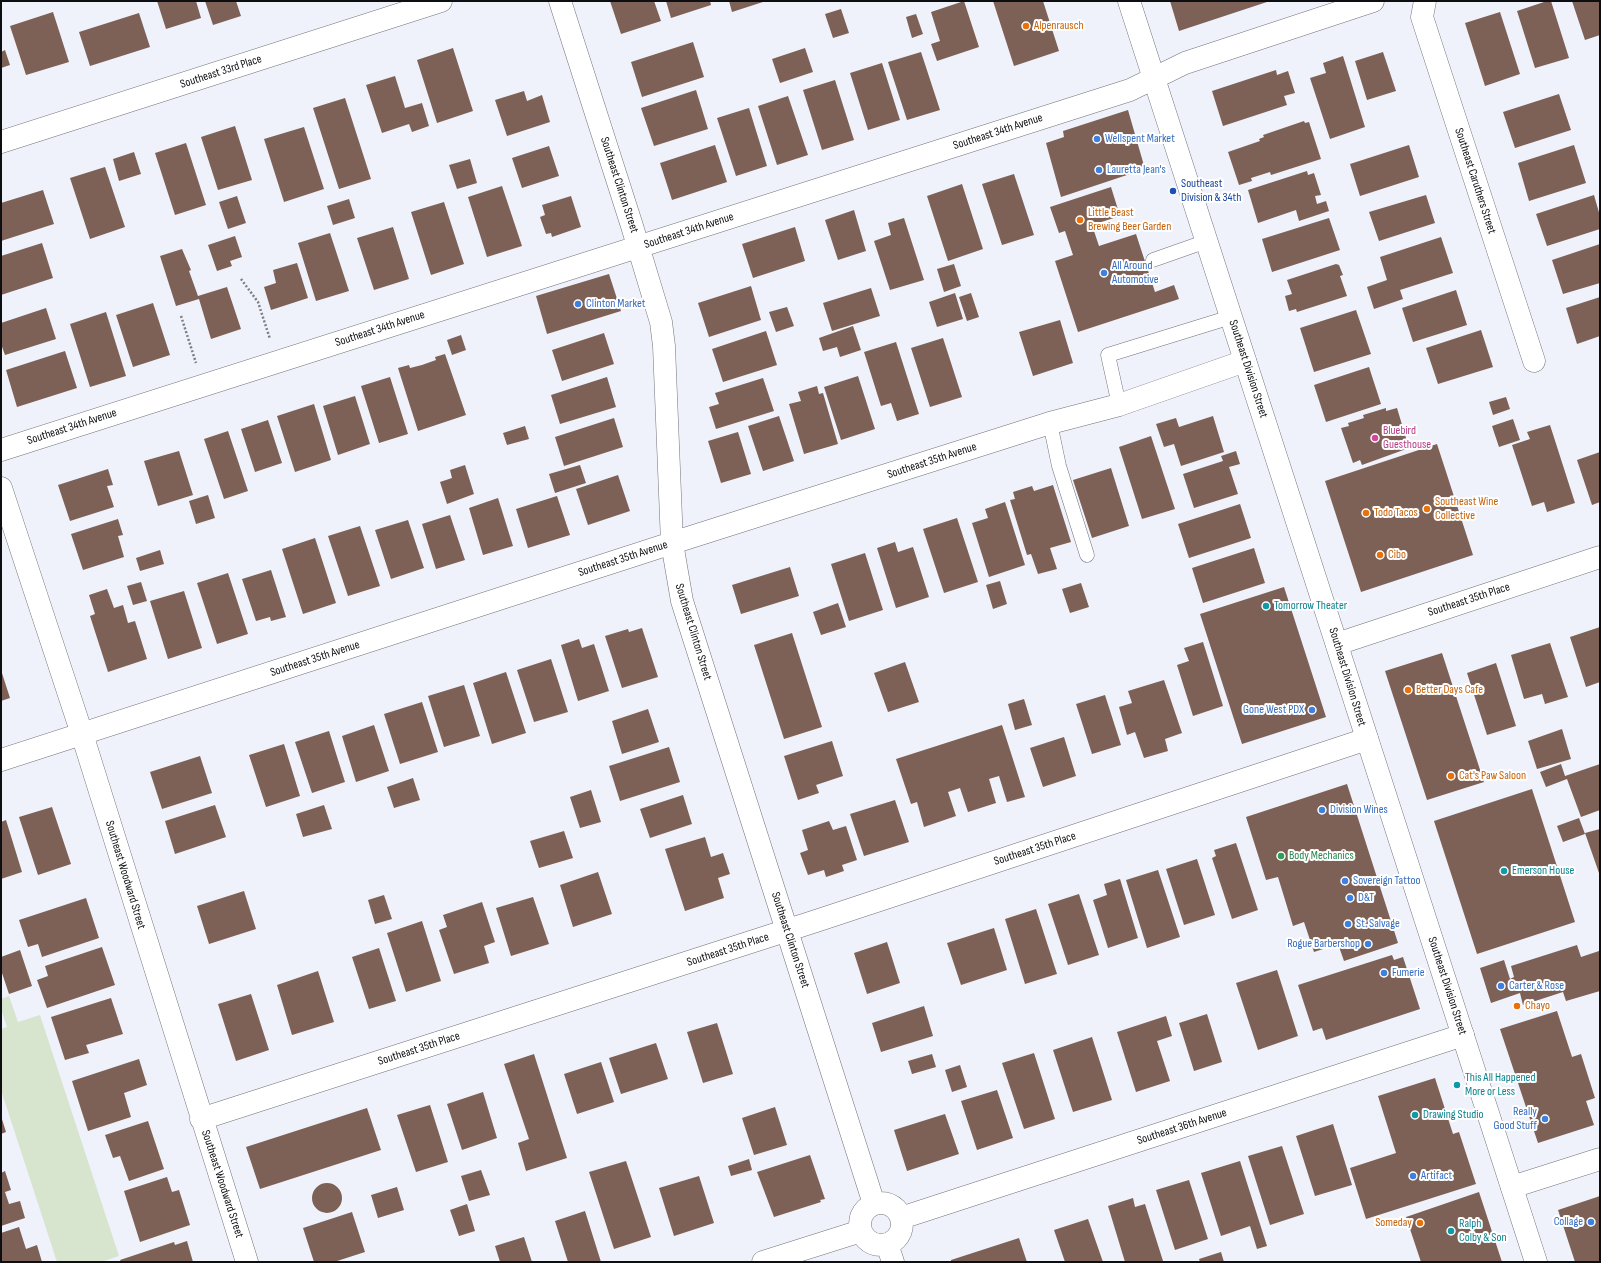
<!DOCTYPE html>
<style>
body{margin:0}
#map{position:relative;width:1601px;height:1263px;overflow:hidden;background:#eff2fa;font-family:"Sofia Sans Condensed",sans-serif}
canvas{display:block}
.frame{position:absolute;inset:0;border:2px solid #0d0e11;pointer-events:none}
</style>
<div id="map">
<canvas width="1601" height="1263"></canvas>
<div class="frame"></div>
</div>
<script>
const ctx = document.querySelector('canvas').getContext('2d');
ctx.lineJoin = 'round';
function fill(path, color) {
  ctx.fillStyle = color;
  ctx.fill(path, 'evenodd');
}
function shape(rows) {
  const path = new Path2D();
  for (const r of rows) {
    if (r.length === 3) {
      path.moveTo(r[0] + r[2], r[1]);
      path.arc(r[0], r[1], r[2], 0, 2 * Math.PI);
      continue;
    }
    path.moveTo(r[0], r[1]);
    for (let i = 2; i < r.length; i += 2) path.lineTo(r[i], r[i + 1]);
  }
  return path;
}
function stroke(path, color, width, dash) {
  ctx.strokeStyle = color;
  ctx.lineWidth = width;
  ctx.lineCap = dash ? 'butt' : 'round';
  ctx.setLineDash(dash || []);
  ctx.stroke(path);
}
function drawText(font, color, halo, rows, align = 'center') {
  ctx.font = font + ' "Sofia Sans Condensed",sans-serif';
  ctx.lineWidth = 4;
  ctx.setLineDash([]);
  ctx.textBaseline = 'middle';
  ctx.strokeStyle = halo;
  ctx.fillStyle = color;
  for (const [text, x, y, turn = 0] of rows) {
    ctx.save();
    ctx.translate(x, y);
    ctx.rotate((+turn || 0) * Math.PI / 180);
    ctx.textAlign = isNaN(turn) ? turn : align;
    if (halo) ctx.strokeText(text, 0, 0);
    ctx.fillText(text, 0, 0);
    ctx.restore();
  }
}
const green = shape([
 [9,996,18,1022,40,1015,119,1256,101,1262,57,1262,1,1090,1,1029,7,1027,1,1009,1,999]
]);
const building = shape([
 [157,1,196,1,201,18,166,29],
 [205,1,236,1,241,16,213,25],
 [610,1,654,1,661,21,621,34],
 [666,1,710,1,711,5,671,18],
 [729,1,766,1,732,12],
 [964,1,979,47,937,61,931,44,940,41,931,12],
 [993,1,1043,1,1059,51,1014,66],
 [1170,1,1270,1,1179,31],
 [1547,1,1551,1,1569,58,1535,68,1517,11],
 [1572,1,1600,1,1600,35,1585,40],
 [841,9,849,33,833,38,825,14],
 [53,12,69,62,26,75,10,26],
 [1500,12,1520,74,1485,86,1465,23],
 [139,13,150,47,90,66,79,32],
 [916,14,923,34,912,38,906,17],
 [693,42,704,77,642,97,631,62],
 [453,48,473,111,437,123,417,60],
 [805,48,813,72,780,83,772,59],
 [5,50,10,65,1,68,1,52],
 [921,52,940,110,907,120,888,62],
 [1383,52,1396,91,1367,100,1355,61],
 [1343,56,1365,127,1330,139,1310,78,1326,73,1323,63],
 [882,63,900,120,868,130,850,73],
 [1276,70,1277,75,1288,71,1295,93,1284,96,1287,105,1223,126,1212,91],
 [395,76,405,108,422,103,429,126,412,132,409,124,382,133,366,85],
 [835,80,854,140,822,150,803,90],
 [696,90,708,129,654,146,641,108],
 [524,91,527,101,542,95,550,122,507,136,495,100],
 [1559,94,1571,130,1515,148,1503,112],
 [788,96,808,155,777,165,758,106],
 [345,98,371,179,339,189,313,108],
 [749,108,767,166,736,176,717,118],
 [1128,110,1145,169,1061,197,1046,143,1064,137,1063,131],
 [1304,121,1305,123,1309,122,1321,159,1271,175,1270,172,1251,178,1252,181,1239,185,1228,152,1260,141,1259,139,1264,137,1263,135],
 [235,126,252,180,218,190,201,137],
 [304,127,324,189,284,202,264,139],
 [186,143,206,205,175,215,155,153],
 [715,145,727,182,672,200,660,163],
 [1409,145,1419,177,1360,196,1350,164],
 [1574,145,1586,183,1529,201,1518,163],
 [549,146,559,176,522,188,512,158],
 [134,152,141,174,119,181,113,159],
 [470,159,477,183,457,189,449,165],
 [105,167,125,227,90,239,70,178],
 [1307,171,1308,175,1314,173,1321,195,1315,196,1317,204,1326,201,1329,211,1299,221,1296,210,1258,223,1248,190],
 [1014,174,1034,235,1002,245,982,184],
 [962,184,983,249,948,261,927,196],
 [502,186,522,246,487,257,468,197],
 [1111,187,1120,216,1092,225,1099,246,1136,234,1155,292,1174,285,1179,299,1078,332,1055,261,1073,255,1065,231,1059,233,1050,207],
 [43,190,54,224,1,241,1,203],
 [1426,195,1435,223,1379,241,1369,212],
 [1594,195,1600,216,1600,229,1547,246,1536,214],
 [237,196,246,223,228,229,219,202],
 [571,196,581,227,552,237,551,233,546,234,540,217,545,215,542,205],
 [349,199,355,218,333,225,327,206],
 [444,202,464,264,431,275,411,212],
 [854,210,866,251,838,260,825,220],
 [904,218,924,280,890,290,874,241,891,235,888,223],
 [1329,218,1340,250,1272,272,1262,239],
 [393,227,409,279,374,290,357,238],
 [795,227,805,261,753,278,742,244],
 [330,233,349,291,316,301,298,243],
 [235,236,242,257,230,261,232,266,217,271,208,245],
 [1441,237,1453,273,1400,290,1403,299,1374,309,1367,287,1387,280,1380,257],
 [42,243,53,278,1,295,1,256],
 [1600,244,1600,283,1563,294,1552,260],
 [182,249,191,270,189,271,198,296,227,287,241,329,211,339,199,299,176,306,160,256],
 [297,263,308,298,271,310,264,287,276,283,273,270],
 [954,264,961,286,944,292,937,269],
 [1336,264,1339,265,1343,275,1340,276,1347,296,1297,312,1296,309,1289,311,1285,296,1292,294,1287,280],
 [609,274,621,311,547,334,536,296],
 [751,286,761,320,709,337,698,303],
 [871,288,880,316,832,331,823,303],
 [1456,290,1467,325,1413,342,1402,308],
 [955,293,963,319,937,327,929,302],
 [971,293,979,317,967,321,959,297],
 [1600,297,1600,336,1577,344,1566,308],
 [153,303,170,355,133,367,116,315],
 [787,307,794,326,776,332,769,312],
 [46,308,56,339,5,355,1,344,1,323],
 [1356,310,1371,354,1314,372,1300,328],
 [106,312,126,376,90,387,70,324],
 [1060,320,1073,363,1033,376,1019,332],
 [853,326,861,350,840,357,837,347,823,351,819,338],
 [1481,330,1493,367,1438,384,1426,348],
 [766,331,777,365,723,382,712,349],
 [604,333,614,364,562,381,552,350],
 [461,335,466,350,452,355,447,340],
 [943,338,962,397,930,407,911,348],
 [896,342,919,414,897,421,891,403,881,406,864,352],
 [65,351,77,388,17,407,6,370],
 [445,354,466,415,418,431,398,368,409,365,410,368,422,365,436,360,435,357],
 [1369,367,1381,404,1326,422,1314,385],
 [858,376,875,429,841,440,824,387],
 [390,377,408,434,379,443,361,386],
 [607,377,616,407,560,424,551,395],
 [763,378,774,411,716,429,709,407,719,404,715,393],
 [817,386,819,394,823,393,838,444,804,454,789,404,801,401,798,392],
 [355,396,370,444,338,455,323,406],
 [1506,397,1510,409,1493,415,1489,402],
 [314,404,331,460,295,472,277,416],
 [1386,408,1386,411,1397,408,1409,448,1362,465,1360,460,1353,463,1341,428,1349,426,1348,423,1364,418,1363,415],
 [779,416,794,461,763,471,748,426],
 [1213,416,1224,452,1181,466,1174,444,1164,447,1156,424,1176,418,1179,427],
 [614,418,623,447,564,466,555,437],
 [1513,419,1520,440,1499,447,1492,426],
 [268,420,282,463,255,472,241,429],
 [1550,425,1575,503,1547,512,1544,502,1532,506,1512,445,1530,439,1527,432],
 [525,426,529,439,507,445,503,433],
 [228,431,248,491,224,499,204,439],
 [738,432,751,474,721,483,708,441],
 [1151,436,1175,509,1142,519,1119,447],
 [1437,444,1473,555,1361,592,1325,481],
 [179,451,193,495,158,506,144,461],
 [1236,451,1240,464,1229,467,1238,494,1194,508,1183,474,1223,461,1221,456],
 [1600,452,1600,502,1592,505,1577,460],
 [465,465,474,494,447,504,440,482,452,478,450,470],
 [580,465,586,483,555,493,549,474],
 [1111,468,1129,526,1092,538,1073,480],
 [108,469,113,485,107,486,114,507,70,521,58,485],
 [618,475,630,511,588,525,576,489],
 [1053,485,1071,542,1050,548,1057,569,1038,574,1031,554,1027,555,1010,500,1015,499,1013,492,1032,486,1034,491],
 [208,495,215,518,196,524,189,501],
 [557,496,570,535,528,548,516,509],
 [498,498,513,546,483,555,469,508],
 [1005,502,1025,565,989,577,972,523,988,518,985,509],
 [1240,504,1251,538,1189,558,1178,524],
 [450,515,465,560,436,569,422,524],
 [957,518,978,582,944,593,923,529],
 [118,519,123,535,118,536,124,557,83,570,71,534],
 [408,520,424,568,391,579,375,530],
 [360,526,380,586,348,596,328,536],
 [315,538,336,603,303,614,282,549],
 [895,542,898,552,913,547,929,597,896,608,877,548],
 [1254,548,1265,583,1203,603,1192,568],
 [160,550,164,564,140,571,136,558],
 [865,553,883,610,849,621,831,564],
 [790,567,799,596,741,614,732,585],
 [271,570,286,617,271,621,270,617,256,621,242,579],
 [228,573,248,634,217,644,197,583],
 [1000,581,1007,604,993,609,986,585],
 [141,582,147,601,133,605,127,586],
 [1081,583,1089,607,1070,613,1062,589],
 [1284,587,1326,717,1242,744,1200,614],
 [107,589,114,608,123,605,128,623,135,621,147,659,108,672,90,616,95,614,89,595],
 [184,591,202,648,168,659,150,601],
 [838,603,846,627,821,635,813,612],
 [1600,627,1600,682,1586,687,1570,637],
 [642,628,658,677,622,688,605,636,628,629,629,632],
 [792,633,822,727,784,739,754,645],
 [579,639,582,648,594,644,609,691,578,701,561,645],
 [1203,642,1223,706,1193,716,1177,665,1189,661,1184,648],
 [1550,643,1568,697,1545,704,1542,694,1524,699,1511,655],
 [1442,653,1484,782,1427,800,1385,671],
 [551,659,568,712,534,722,517,670],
 [905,662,919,702,888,712,874,673],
 [1496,663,1516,726,1487,735,1467,673],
 [1,670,10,698,1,701],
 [506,672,526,733,492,744,473,683],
 [1164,680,1182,733,1165,739,1168,751,1144,758,1135,732,1127,735,1119,707,1132,703,1128,691],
 [464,685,480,736,444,747,428,696],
 [1105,695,1121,745,1092,754,1076,704],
 [1024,699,1032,725,1015,730,1008,704],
 [422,702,438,752,400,764,384,714],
 [648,709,659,742,622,754,612,721],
 [374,725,389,771,356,782,342,736],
 [1002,725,1025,797,1007,802,999,776,989,779,996,803,968,812,960,788,948,792,956,816,924,827,917,802,911,804,896,759],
 [1562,729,1571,759,1537,769,1528,741],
 [329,731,345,782,312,793,295,742],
 [1064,737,1076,776,1043,787,1030,748],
 [832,741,843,776,816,785,819,793,798,800,784,756],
 [284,744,300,796,266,807,249,755],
 [669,747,680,782,620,801,609,766],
 [200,756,212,793,162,809,150,772],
 [1561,764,1565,776,1600,764,1600,810,1581,817,1567,779,1546,787,1540,772],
 [413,778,420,800,394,808,387,787],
 [1347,784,1398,943,1344,961,1338,944,1314,952,1304,922,1293,926,1278,877,1266,880,1246,817],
 [1532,789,1575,922,1477,954,1434,821],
 [591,790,601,822,580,828,570,797],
 [683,795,692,824,650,838,640,809],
 [895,800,909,842,864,856,850,814],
 [215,805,226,837,175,854,165,821],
 [324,805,332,829,303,837,296,814],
 [52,807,71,864,38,875,19,817],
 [1579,818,1585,834,1563,842,1557,826],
 [6,820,22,872,1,879,1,822],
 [829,821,833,830,846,826,857,860,842,865,844,871,826,877,824,870,808,875,800,853,808,850,802,830],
 [1600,829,1600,873,1599,873,1585,833],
 [564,831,573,858,539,868,530,841],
 [705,837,711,857,723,853,730,874,718,878,724,898,685,911,665,849],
 [1236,843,1258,910,1232,919,1212,858,1216,856,1214,850],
 [1197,859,1215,915,1184,925,1166,869],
 [1158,870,1180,937,1147,948,1126,880],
 [598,872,612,914,573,927,560,885],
 [1120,879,1138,938,1108,948,1093,900,1107,895,1104,884],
 [244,891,256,929,209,944,197,906],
 [1079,894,1099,955,1068,965,1048,904],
 [384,895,392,919,375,924,368,900],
 [533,897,549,944,511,956,496,908],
 [86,898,99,938,42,957,38,944,28,947,19,920],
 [482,902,495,942,484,946,489,963,454,974,439,930,447,927,443,915],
 [1036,909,1057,974,1025,984,1005,919],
 [422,921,441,981,406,992,387,933],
 [994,928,1007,970,961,985,947,943],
 [887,942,900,983,867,994,854,953],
 [1577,945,1581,957,1599,951,1600,991,1566,1001,1563,992,1523,1005,1520,993,1491,1003,1480,968,1504,960,1510,979,1514,977,1511,966],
 [102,947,115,985,47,1008,37,980,48,976,45,966],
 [379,948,396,1001,369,1009,352,957],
 [20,950,32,986,9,994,1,970,1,957],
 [1392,955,1394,960,1403,957,1420,1009,1326,1040,1322,1028,1313,1031,1298,985],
 [1277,970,1298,1036,1258,1050,1236,983],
 [318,971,334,1022,292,1035,277,985],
 [251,994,269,1050,236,1061,218,1004],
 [111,998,123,1034,86,1045,89,1053,65,1060,51,1017],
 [924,1006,933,1036,881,1052,872,1023],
 [1557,1011,1572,1057,1581,1054,1595,1098,1586,1101,1594,1125,1538,1143,1500,1029],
 [1207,1014,1222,1062,1194,1071,1179,1023],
 [1166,1016,1172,1036,1157,1041,1170,1081,1136,1092,1117,1032],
 [717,1023,733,1074,703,1083,687,1032],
 [1092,1037,1112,1100,1073,1112,1053,1050],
 [656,1043,668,1079,621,1094,609,1058],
 [1034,1053,1055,1119,1024,1129,1002,1063],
 [534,1054,567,1158,526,1171,518,1143,529,1139,504,1064],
 [932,1054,936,1067,912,1074,908,1061],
 [139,1059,147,1085,124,1093,131,1117,88,1131,72,1081],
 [601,1062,614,1102,577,1114,564,1074],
 [960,1065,967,1087,952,1092,945,1070],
 [1435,1078,1453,1134,1459,1132,1476,1184,1366,1219,1350,1168,1396,1153,1378,1096],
 [997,1090,1013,1138,977,1150,961,1101],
 [483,1092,497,1138,462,1150,447,1104],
 [430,1105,448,1162,416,1172,397,1115],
 [775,1107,787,1145,754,1155,742,1118],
 [367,1108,381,1150,260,1189,246,1147],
 [945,1114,959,1154,907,1171,894,1130],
 [1,1116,6,1132,1,1134],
 [148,1121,164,1169,129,1181,120,1156,113,1158,105,1135],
 [1333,1124,1352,1185,1315,1196,1296,1136],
 [1282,1146,1304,1214,1270,1225,1248,1156],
 [810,1155,825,1199,820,1200,821,1202,774,1217,757,1172],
 [749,1159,752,1170,731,1176,728,1166],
 [626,1161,651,1237,614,1249,589,1172],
 [1240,1161,1267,1246,1257,1249,1250,1226,1221,1236,1201,1173],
 [481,1170,490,1195,469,1201,461,1176],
 [5,1171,11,1190,5,1192,9,1204,20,1201,25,1218,1,1226,1,1173],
 [699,1176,714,1223,674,1236,659,1188],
 [167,1177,172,1192,179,1190,190,1225,140,1242,124,1191],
 [1189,1180,1208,1239,1175,1250,1156,1190],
 [327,1198,15],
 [397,1187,404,1210,378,1218,371,1195],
 [1479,1192,1502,1262,1421,1262,1406,1217],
 [1600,1196,1600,1262,1575,1262,1558,1210],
 [1133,1198,1135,1207,1145,1204,1163,1261,1125,1262,1108,1206],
 [467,1204,475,1231,459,1236,450,1210],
 [585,1211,601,1262,568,1262,555,1221],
 [352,1212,365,1252,334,1262,314,1262,303,1228],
 [1088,1219,1103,1262,1065,1262,1054,1230],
 [19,1227,26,1249,37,1245,42,1262,1,1262,1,1233],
 [524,1237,532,1262,500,1262,495,1246],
 [1019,1238,1027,1262,951,1262,951,1260],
 [187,1241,193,1262,121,1262,120,1260,174,1242,175,1245],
 [1221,1252,1224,1262,1200,1262,1199,1259]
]);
const path = shape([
 [241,279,258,302,270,339],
 [181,316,196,363]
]);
const service = shape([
 [1153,260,1207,241],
 [1119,405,1108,355,1231,317],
 [1050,423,1059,466,1087,555]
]);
const minor = shape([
 [560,1,632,226,661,322,664,346,672,543,682,601,874,1204],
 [1425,1,1422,17,1534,361],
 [1,142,441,1],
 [1,450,1130,90,1185,63,1373,1],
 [1,488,82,734,247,1262],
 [1337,644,1600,557],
 [1,760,672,543,1050,423,1119,405,1245,361],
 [201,1119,816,921,1367,739],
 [1512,1187,1600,1159],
 [881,1224,21],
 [901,1218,1463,1035],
 [887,1244,893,1262],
 [763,1262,861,1231]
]);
const secondary = shape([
 [1129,1,1536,1262]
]);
const markers = [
 [1026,26,4,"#e8710a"],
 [1097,139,4,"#3f7fe0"],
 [1099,170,4,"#3f7fe0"],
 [1173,191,4,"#1a4fb4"],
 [1080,220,4,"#e8710a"],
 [1104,273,4,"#3f7fe0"],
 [578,304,4,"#3f7fe0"],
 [1375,438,4,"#d1479c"],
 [1427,509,4,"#e8710a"],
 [1366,513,4,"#e8710a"],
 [1380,555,4,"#e8710a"],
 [1266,606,4,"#0f9aa8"],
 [1408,690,4,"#e8710a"],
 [1312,710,4,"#3f7fe0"],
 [1451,776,4,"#e8710a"],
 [1322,810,4,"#3f7fe0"],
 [1281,856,4,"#2e9e5b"],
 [1504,871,4,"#0f9aa8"],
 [1345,881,4,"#3f7fe0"],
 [1350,898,4,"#3f7fe0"],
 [1348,924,4,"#3f7fe0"],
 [1368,944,4,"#3f7fe0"],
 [1384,973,4,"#3f7fe0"],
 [1501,986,4,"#3f7fe0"],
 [1517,1006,4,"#e8710a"],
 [1457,1085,4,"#0f9aa8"],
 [1415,1115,4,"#0f9aa8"],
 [1545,1119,4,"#3f7fe0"],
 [1413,1176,4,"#3f7fe0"],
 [1591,1222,4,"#3f7fe0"],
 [1420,1223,4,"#e8710a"],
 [1451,1231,4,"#0f9aa8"]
];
const foodNames = [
 ["Alpenrausch",1034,26],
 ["Little Beast",1088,213],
 ["Brewing Beer Garden",1088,227],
 ["Southeast Wine",1435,502],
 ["Collective",1435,516],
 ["Todo Tacos",1374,513],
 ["Cibo",1388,555],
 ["Better Days Cafe",1416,690],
 ["Cat's Paw Saloon",1459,776],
 ["Chayo",1525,1006],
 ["Someday",1412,1223,"right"]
];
const streetNames = [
 ["Southeast 33rd Place",221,72,-18],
 ["Southeast 34th Avenue",998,132,-18],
 ["Southeast Caruthers Street",1475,181,72],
 ["Southeast Clinton Street",619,185,72],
 ["Southeast 34th Avenue",689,231,-18],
 ["Southeast 34th Avenue",380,329,-18],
 ["Southeast Division Street",1248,369,72],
 ["Southeast 34th Avenue",72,427,-18],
 ["Southeast 35th Avenue",932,461,-18],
 ["Southeast 35th Avenue",623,559,-18],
 ["Southeast 35th Place",1469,600,-18],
 ["Southeast Clinton Street",693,632,73],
 ["Southeast 35th Avenue",315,659,-18],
 ["Southeast Division Street",1347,677,73],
 ["Southeast 35th Place",1035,849,-18],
 ["Southeast Woodward Street",125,875,73],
 ["Southeast Clinton Street",790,940,72],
 ["Southeast 35th Place",728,950,-18],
 ["Southeast Division Street",1447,986,72],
 ["Southeast 35th Place",419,1049,-18],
 ["Southeast 36th Avenue",1182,1127,-18],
 ["Southeast Woodward Street",222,1184,72]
];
const shopNames = [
 ["Wellspent Market",1105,139],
 ["Lauretta Jean's",1107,170],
 ["All Around",1112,266],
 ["Automotive",1112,280],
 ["Clinton Market",586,304],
 ["Gone West PDX",1304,710,"right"],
 ["Division Wines",1330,810],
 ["Sovereign Tattoo",1353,881],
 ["D&T",1358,898],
 ["St. Salvage",1356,924],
 ["Rogue Barbershop",1360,944,"right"],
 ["Fumerie",1392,973],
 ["Carter & Rose",1509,986],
 ["Really",1537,1112,"right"],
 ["Good Stuff",1537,1126,"right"],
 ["Artifact",1421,1176],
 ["Collage",1583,1222,"right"]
];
const transitNames = [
 ["Southeast",1181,184],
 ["Division & 34th",1181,198]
];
const hotelNames = [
 ["Bluebird",1383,431],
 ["Guesthouse",1383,445]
];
const cultureNames = [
 ["Tomorrow Theater",1274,606],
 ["Emerson House",1512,871],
 ["This All Happened",1465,1078],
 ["More or Less",1465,1092],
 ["Drawing Studio",1423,1115],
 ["Ralph",1459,1224],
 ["Colby & Son",1459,1238]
];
const leisureNames = [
 ["Body Mechanics",1289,856]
];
fill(green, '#d7e4ce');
fill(building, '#7d6156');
stroke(service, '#71737b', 15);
stroke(minor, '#71737b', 23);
stroke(secondary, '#71737b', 23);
stroke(path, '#7c7e84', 2.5, [2, 2]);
stroke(service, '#fff', 14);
stroke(minor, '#fff', 22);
stroke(secondary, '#fff', 22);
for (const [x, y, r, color] of markers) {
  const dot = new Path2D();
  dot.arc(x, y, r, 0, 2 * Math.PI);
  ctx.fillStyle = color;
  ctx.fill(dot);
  stroke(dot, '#fff', 1.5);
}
drawText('12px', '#c56008', '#fff', foodNames, 'left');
drawText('12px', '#0d0e11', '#fff', streetNames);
drawText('12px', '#366cbe', '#fff', shopNames, 'left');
drawText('12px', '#164399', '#fff', transitNames, 'left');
drawText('12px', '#b23c85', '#fff', hotelNames, 'left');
drawText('12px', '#0d838f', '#fff', cultureNames, 'left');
drawText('12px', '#27864d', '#fff', leisureNames, 'left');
</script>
